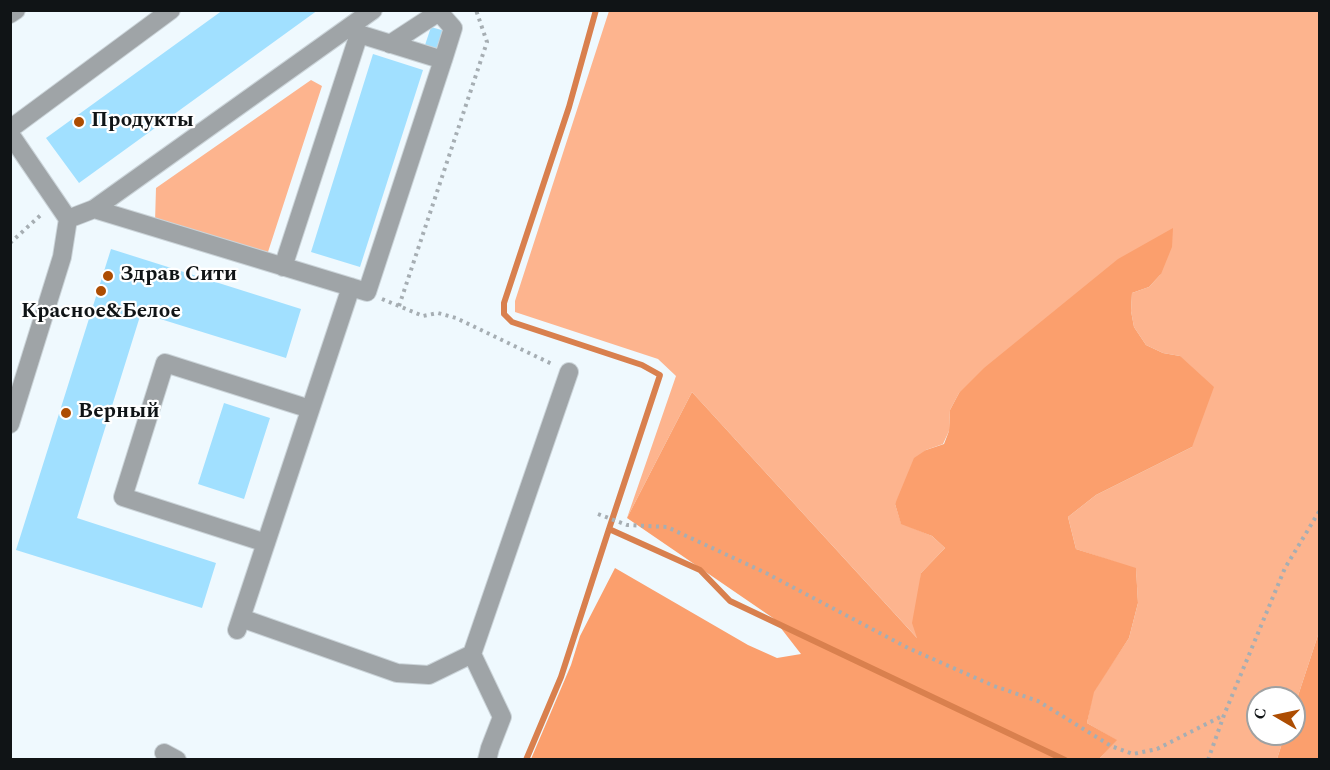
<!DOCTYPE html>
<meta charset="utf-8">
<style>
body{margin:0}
#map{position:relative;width:1330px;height:770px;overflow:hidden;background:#eff9fe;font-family:Spectral,serif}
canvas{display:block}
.frame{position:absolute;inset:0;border:12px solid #101416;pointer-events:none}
.north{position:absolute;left:1246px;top:686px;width:60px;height:60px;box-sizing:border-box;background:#fff;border:2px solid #9fa1a2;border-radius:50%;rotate:279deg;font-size:16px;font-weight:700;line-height:24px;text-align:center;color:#101416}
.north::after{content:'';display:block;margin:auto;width:21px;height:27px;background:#ad4d02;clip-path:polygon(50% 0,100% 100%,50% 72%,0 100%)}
</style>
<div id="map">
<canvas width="1330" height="770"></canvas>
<div class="frame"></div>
<div class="north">С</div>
</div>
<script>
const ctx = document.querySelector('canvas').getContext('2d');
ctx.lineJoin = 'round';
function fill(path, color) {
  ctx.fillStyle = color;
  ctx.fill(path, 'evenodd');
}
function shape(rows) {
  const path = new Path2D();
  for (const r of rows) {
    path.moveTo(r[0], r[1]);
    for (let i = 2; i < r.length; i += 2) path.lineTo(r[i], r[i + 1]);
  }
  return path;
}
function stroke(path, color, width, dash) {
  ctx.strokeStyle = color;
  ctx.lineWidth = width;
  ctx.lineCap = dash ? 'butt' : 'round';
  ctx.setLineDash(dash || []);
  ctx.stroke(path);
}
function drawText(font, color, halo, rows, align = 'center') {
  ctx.font = font + ' Spectral,serif';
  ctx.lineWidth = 4.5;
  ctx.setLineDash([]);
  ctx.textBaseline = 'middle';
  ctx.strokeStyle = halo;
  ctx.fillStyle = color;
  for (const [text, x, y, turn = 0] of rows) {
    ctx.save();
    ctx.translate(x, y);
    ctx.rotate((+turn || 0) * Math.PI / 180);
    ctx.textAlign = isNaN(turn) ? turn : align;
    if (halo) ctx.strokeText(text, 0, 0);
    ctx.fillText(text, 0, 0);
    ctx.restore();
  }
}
const green = shape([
 [609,11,1319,11,1319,632,1294,708,1294,698,1258,698,1258,734,1285,734,1277,759,1099,759,1116,740,1087,723,1093,692,1129,638,1138,603,1136,569,1076,549,1068,517,1096,495,1192,447,1180,356,1163,353,1146,345,1134,327,1131,311,1132,293,1149,287,1161,274,959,393,950,410,949,431,943,444,926,450,895,504,901,523,932,536,945,548,921,573,918,639,692,392,627,518,676,376,658,359,515,312,515,301],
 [311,80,322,86,267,255,155,222,156,188]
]);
const forest = shape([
 [1173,228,1172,247,1161,274,1149,287,1132,293,1131,311,1134,327,1146,345,1163,353,1180,356,1214,387,1192,447,1096,495,1068,517,1076,549,1136,568,1138,603,1129,638,1094,692,1087,723,1117,740,1099,759,531,759,571,665,580,636,615,568,748,645,777,658,801,654,773,618,627,518,692,392,917,638,912,623,921,573,945,548,932,536,901,524,895,504,914,458,926,450,944,444,949,431,950,410,959,393,984,368,1118,259],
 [1319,632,1319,759,1277,759,1285,734,1294,734,1294,708]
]);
const stream = shape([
 [596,10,569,107,504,303,504,314,512,322,642,365,660,375,609,529,700,570,730,601,1065,760],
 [526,760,561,677,609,529]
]);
const building = shape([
 [223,10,318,10,79,183,46,138],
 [431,27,445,31,439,49,425,45],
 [373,54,423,70,360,267,311,252],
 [111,249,301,309,286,358,141,313,77,518,216,563,202,608,16,550],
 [224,403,270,418,244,499,198,484]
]);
const path = shape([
 [10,243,43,213],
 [382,299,423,316,438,313,456,318,552,364],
 [399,306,487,42,476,10],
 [598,514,627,525,667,527,766,573,908,648,994,686,1038,701,1111,746,1133,754,1157,749,1224,715],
 [1208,760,1224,715,1285,568,1320,510]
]);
const minor = shape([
 [10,14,16,10],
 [390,44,439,12,453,28,443,60],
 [10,129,171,10],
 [10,134,68,219],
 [94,209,367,292,443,60,359,34,352,26],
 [283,267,359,34],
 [10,424,62,257,68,219,94,209,373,10],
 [266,543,123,497,165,363,310,409],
 [241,618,397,673,429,675,472,654,569,372],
 [237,630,351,287],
 [472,654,502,717,490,748,487,760],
 [164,753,177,760]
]);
const markers = [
 [79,122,6,"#ad4d02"],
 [108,276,6,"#ad4d02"],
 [101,291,6,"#ad4d02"],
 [66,413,6,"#ad4d02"]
];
const poiNames = [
 ["Продукты",91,122],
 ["Здрав Сити",120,276],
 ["Красное&Белое",101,313,"center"],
 ["Верный",78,413]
];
fill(green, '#fdb48e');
fill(forest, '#fb9f6d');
stroke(stream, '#d9804e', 6);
fill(building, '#a1e0ff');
stroke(minor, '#cbd4d9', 20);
stroke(path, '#a6aeb3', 4, [3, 4.5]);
stroke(minor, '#9fa4a7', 18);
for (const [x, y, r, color] of markers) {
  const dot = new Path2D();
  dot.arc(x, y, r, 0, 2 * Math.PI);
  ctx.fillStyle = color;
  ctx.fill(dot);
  stroke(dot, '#fff', 2);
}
drawText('bold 21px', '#101416', '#fff', poiNames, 'left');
</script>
